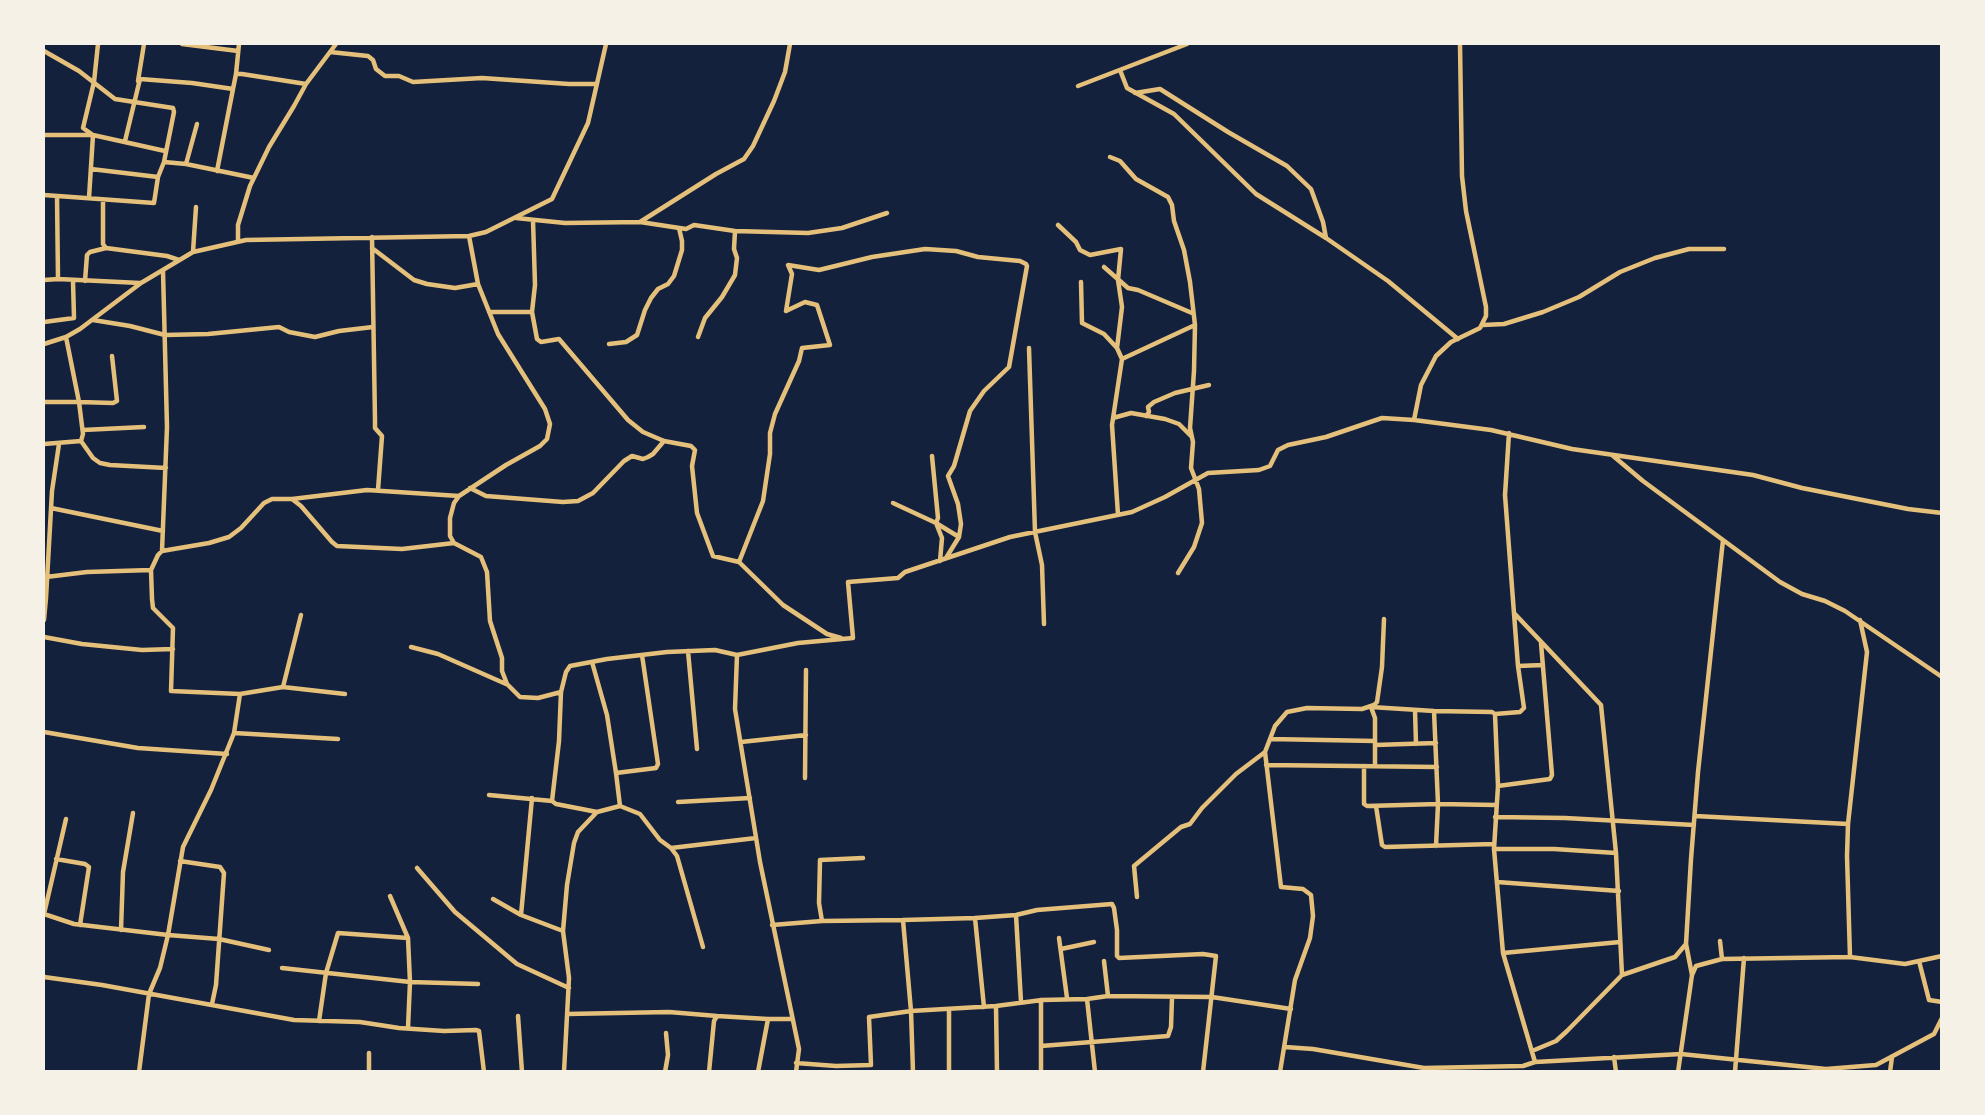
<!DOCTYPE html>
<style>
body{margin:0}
#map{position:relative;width:1985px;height:1115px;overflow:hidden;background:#14213d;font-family:"Titillium Web",sans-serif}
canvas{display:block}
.frame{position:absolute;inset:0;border:45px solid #f6f1e7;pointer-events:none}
</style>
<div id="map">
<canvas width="1985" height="1115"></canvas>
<div class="frame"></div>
</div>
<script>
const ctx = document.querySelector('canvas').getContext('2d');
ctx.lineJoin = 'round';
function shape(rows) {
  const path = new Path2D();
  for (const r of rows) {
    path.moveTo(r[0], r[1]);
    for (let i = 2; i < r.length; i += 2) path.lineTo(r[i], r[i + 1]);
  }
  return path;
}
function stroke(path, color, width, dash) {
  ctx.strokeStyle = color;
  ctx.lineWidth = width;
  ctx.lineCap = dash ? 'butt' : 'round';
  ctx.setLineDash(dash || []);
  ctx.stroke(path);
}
const minor = shape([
 [182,44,238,51],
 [44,51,79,71,115,99,173,108,174,112,164,162,158,177,154,203,44,195],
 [330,52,368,56,373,60,376,69,385,76,399,76,413,82,482,78,569,84,596,84],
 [1120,70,1127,88,1174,114,1256,194,1326,238,1388,281,1458,339],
 [236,74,239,44],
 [138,81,144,44],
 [1078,86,1187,44],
 [1135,93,1160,89,1228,132,1287,166,1311,189,1323,222,1326,238],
 [44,135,93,135,165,151],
 [125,141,140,79,192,83,233,89,236,74,242,74,306,84],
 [1110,157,1120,161,1136,179,1168,197,1172,205,1174,221,1184,250,1190,282,1195,325,1194,371,1190,428,1193,442,1191,468,1199,489,1202,523,1194,547,1178,573],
 [164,162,186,164,254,178],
 [186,164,197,124],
 [91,169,158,177],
 [217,171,233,89],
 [57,196,58,279,140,283],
 [89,198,93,135,83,128,94,82,98,44],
 [103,200,103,244,106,248,167,256,179,260],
 [516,218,565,223,640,222,716,174,744,159,753,146,774,101,785,72,790,44],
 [640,222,686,229,694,225,735,231,808,233,842,228,887,213],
 [1058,225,1076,242,1080,250,1090,255,1121,249,1118,280,1122,307,1117,348],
 [469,236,478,284,498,334,545,409,550,424,547,439,540,446,506,465,459,496,454,503,450,518,450,536,454,543,481,557,487,572,490,621,502,658,502,671,507,684,520,697,538,698,561,692],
 [372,237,375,420,375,428,382,436,378,490],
 [238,242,238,225,250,186,269,147,294,106,306,84,336,44],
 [372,248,414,280,427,284,455,288,478,284],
 [193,252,196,207],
 [1104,267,1128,288,1138,290,1192,313],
 [44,280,58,279],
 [85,281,87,255,90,252,106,248],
 [1081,282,1082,323,1104,334,1117,348,1122,359,1112,425,1118,515],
 [489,312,532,312,537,339,541,342,559,339,628,420,643,432,664,441,691,446,695,450,692,466,697,513,713,556,739,562,783,605,827,634,841,638],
 [532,312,535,285,533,220],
 [93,320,130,326,165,335,208,334,279,327,289,332,315,337,339,331,373,327],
 [44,322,74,318,73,281],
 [1483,325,1504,324,1543,312,1579,297,1620,272,1655,258,1689,249,1724,249],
 [698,337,705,318,722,297,735,275,737,258,734,249,735,231],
 [44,344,66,337,80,329,141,283,193,252,246,240,469,236,486,232,552,199,588,123,606,44],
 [609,344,626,342,637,335,645,310,651,298,658,289,668,284,674,276,682,250,682,241,679,228],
 [1029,348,1035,532,1042,565,1044,624],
 [1122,359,1195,325],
 [44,402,79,402,66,337],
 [1146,416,1149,412,1148,407,1154,402,1175,393,1209,385],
 [1113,418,1131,413,1165,419,1179,424,1192,437],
 [1414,420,1421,385,1436,356,1451,342,1480,328,1486,316,1486,307,1466,211,1462,176,1460,44],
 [83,430,144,427],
 [81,441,93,458,100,463,110,465,166,468],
 [44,444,81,441,83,434,79,402,113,403,117,401,112,356],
 [1612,455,1643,481,1780,582,1802,594,1825,601,1845,611,1942,677],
 [932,456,938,518,936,523,942,538,940,561],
 [470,488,486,496,563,502,578,501,593,493,624,461,632,456,643,459,648,457,653,454,664,441],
 [292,499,367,490,459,496],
 [893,503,936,523,959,537],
 [51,508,163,531],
 [162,551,167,427,163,271],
 [739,562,763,501,770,454,770,433,775,414,799,361,802,348,830,345,817,305,805,302,786,311,792,274,788,265,819,270,872,257,925,249,956,251,978,257,1020,261,1026,264,1027,266,1009,367,984,391,970,411,954,466,948,476,958,504,961,524,959,537,946,558],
 [46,577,87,572,151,570],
 [1514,613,1601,705,1616,853,1622,975],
 [44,620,46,598,52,491,59,444],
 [44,637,82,644,142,650,173,649],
 [411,647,438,654,506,684],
 [688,651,697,749],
 [737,655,735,709,760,862,799,1049,796,1072],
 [592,662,607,715,616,773,656,768,658,764,642,655],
 [1518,666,1543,665],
 [283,687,345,694],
 [240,694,283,687,301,615],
 [1415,710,1416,744],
 [1434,711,1438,804,1436,846],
 [1495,714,1520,712,1524,708,1518,666,1505,495,1509,433],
 [44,732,138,748,227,754],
 [234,733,338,739],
 [1270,739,1375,741],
 [741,742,806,735],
 [1375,745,1436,743],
 [1265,752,1281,887,1303,889,1311,895,1313,916,1310,938,1295,980,1280,1072],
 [1266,765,1437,767],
 [1364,766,1364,804,1367,806,1438,804,1496,805],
 [1375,766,1375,718,1371,707,1434,711,1492,712,1495,714,1498,786,1494,849,1503,953,1535,1062],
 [616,773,620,806,640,814,660,840,671,848,677,856,703,947],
 [805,778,806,670],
 [1498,786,1550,779,1552,775,1541,643],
 [489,795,552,801],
 [678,802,750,798],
 [1376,806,1382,845,1385,847,1494,844],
 [597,812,556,804,552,801,559,741,561,692,566,672,570,666,607,659,667,652,715,650,737,655,798,643,853,638,848,582,898,578,905,572,1010,537,1132,512,1165,497,1208,473,1259,470,1270,466,1278,450,1288,445,1326,437,1382,418,1414,420,1491,430,1572,449,1753,475,1802,488,1908,509,1942,513],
 [1695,816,1848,824],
 [1495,817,1565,818,1694,825],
 [671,848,756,838],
 [1494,849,1554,849,1616,853],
 [56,859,85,864,89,867,80,925],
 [180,861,220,867,224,873,216,985,212,1004],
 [417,868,455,912,517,964,569,988],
 [1497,882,1619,891],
 [390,896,408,938,410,982,408,1028],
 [1137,897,1134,866,1181,827,1190,824,1202,808,1236,774,1265,752,1275,726,1287,712,1307,708,1362,709,1374,705,1377,702,1382,667,1384,619],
 [493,899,521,915,563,931],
 [44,914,74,924,168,935,183,847,211,790,234,733,240,694,171,691,173,628,153,608,152,599,151,570,158,555,162,551,209,543,229,537,241,528,264,503,272,499,292,499,301,506,332,542,337,546,402,549,454,543],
 [44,914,66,819],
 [521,915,532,798],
 [1016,915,1021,1002],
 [975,918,984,1007],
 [822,921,819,903,820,860,863,858],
 [772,925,822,921,903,920],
 [121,930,123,872,133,813],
 [1059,938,1067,998],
 [1720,941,1722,959],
 [1061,949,1094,942],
 [1503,953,1620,942],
 [1850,957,1847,856,1848,824,1867,652,1860,620],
 [1919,961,1929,1000,1942,1002],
 [282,968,410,982,478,984],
 [1692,975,1686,944,1691,859,1698,772,1723,540],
 [44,977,102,985,294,1020,360,1022,399,1028,444,1031,476,1030,479,1031,484,1072],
 [1108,996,1212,997,1291,1009],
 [1087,999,1095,1072],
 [996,1006,1042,1000,1087,999,1108,996,1104,961],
 [567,1014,669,1012,717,1016],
 [518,1016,522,1072],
 [319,1021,326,973,338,933,408,938],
 [1041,1046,1168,1036,1171,1027,1172,998],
 [1285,1047,1313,1049,1424,1068,1523,1066,1535,1062,1681,1054,1826,1069,1876,1065,1934,1034,1942,1018],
 [1532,1051,1556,1041,1567,1031,1622,975,1675,957,1686,944],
 [1614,1057,1616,1072],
 [796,1063,836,1066,871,1065,869,1017,911,1011,903,920,975,918,1016,915,1037,910,1112,904,1114,908,1117,930,1117,956,1119,958,1203,954,1216,956,1203,1072],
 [139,1072,149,994,160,968,168,935,219,939,269,950],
 [369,1072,369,1053],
 [564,1072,569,978,563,931,567,885,574,843,578,832,597,812,620,806],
 [665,1072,668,1055,666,1033],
 [709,1072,714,1021,717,1016,768,1019],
 [758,1072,768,1019,792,1019],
 [913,1072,911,1011,996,1006,997,1072],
 [949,1072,949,1010],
 [1041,1072,1041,1000],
 [1678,1072,1692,975,1696,966,1722,959,1850,957,1905,964,1942,956],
 [1735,1072,1744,958],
 [1890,1072,1892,1057]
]);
stroke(minor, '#e5c07b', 4.5);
</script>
